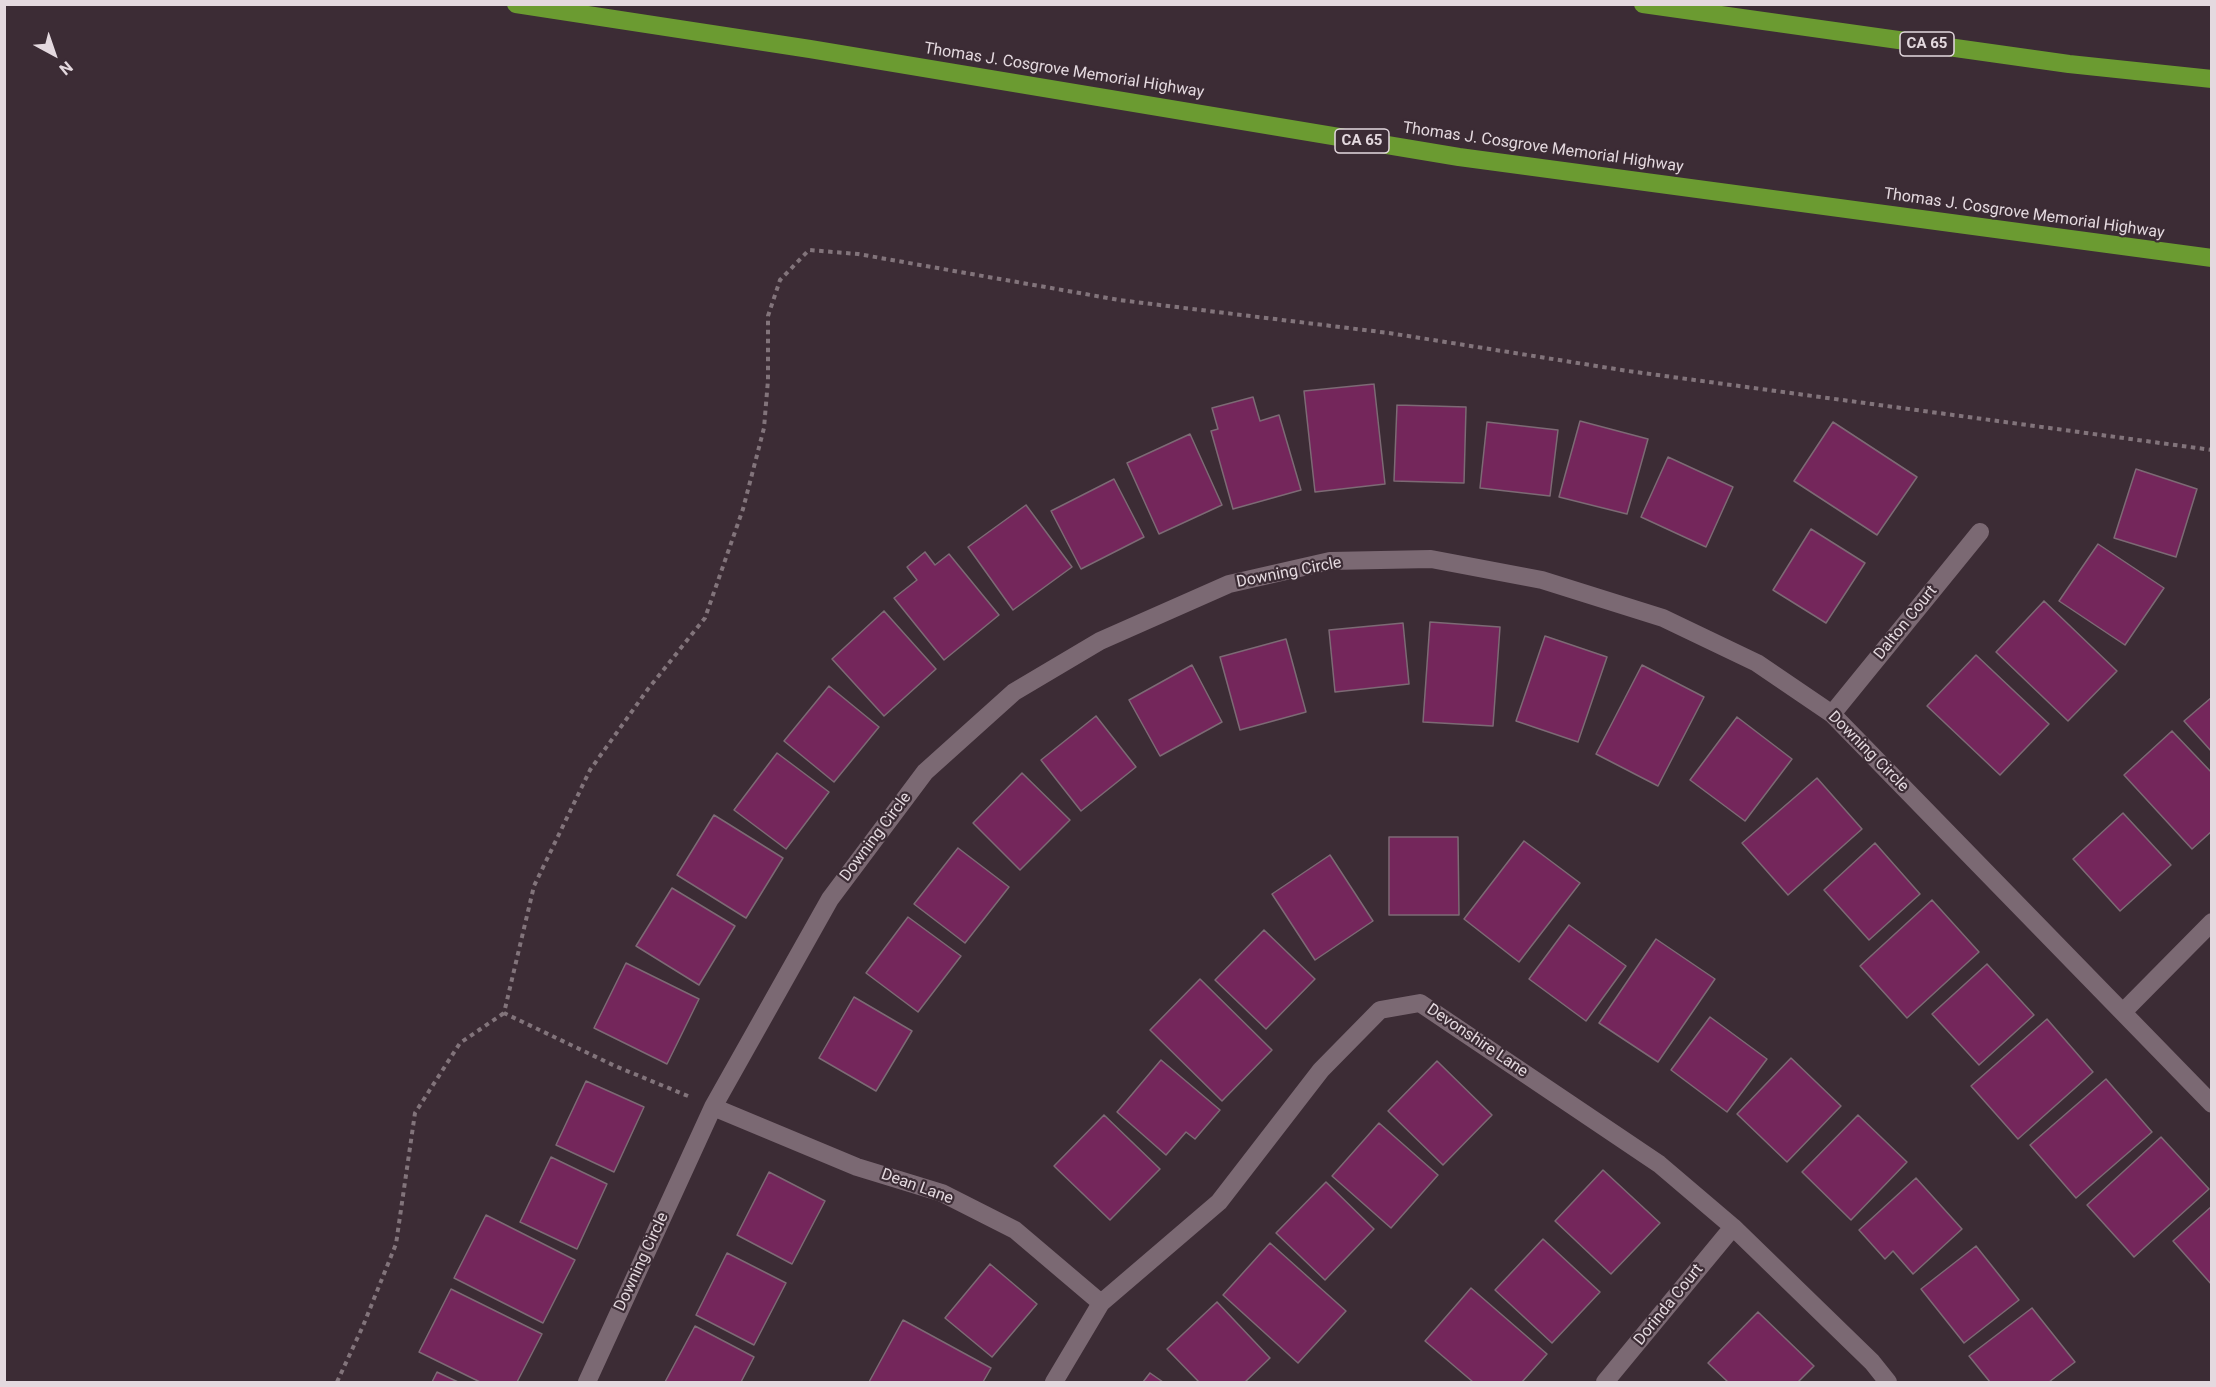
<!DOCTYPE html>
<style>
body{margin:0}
#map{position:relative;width:2216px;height:1387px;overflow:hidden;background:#3c2c35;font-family:Roboto,sans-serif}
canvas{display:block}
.frame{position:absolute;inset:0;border:6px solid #e4d9df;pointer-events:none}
.north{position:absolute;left:24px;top:24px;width:60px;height:60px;-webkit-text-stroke:4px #3c2c35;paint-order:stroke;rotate:140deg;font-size:16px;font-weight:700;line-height:24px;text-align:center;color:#e4d9df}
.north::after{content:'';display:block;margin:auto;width:21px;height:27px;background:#e4d9df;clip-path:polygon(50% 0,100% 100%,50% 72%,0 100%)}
</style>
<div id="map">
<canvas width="2216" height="1387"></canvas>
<div class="frame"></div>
<div class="north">N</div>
</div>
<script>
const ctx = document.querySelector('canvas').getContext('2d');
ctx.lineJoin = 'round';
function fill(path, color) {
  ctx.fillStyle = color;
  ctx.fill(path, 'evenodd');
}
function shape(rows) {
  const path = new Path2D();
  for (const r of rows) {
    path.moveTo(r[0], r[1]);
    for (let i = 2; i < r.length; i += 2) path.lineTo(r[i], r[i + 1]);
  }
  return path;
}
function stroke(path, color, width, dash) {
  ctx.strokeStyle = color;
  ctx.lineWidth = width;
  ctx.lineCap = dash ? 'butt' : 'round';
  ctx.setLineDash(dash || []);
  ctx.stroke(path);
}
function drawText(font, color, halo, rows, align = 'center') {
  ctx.font = font + ' Roboto,sans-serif';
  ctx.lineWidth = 4.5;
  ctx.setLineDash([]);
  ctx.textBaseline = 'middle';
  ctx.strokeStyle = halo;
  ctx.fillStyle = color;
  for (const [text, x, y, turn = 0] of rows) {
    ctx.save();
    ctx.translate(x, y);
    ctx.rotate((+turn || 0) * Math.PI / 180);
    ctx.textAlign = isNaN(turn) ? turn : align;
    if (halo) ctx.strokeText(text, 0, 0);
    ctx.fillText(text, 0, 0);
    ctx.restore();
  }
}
const building = shape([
 [1374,384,1385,484,1315,492,1304,391,1374,384],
 [1253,397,1260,421,1279,415,1301,490,1233,509,1211,431,1218,429,1212,408,1253,397],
 [1397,405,1466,407,1464,483,1394,481,1397,405],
 [1580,421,1648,439,1627,514,1559,497,1580,421],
 [1487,422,1558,430,1550,496,1480,488,1487,422],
 [1833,422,1917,477,1877,535,1794,481,1833,422],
 [1190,434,1222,505,1159,534,1127,463,1190,434],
 [1668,457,1733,487,1706,547,1641,517,1668,457],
 [2136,469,2197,489,2176,557,2114,538,2136,469],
 [1114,479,1144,537,1081,569,1051,511,1114,479],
 [1026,505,1072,567,1013,610,968,547,1026,505],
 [1811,529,1865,563,1826,623,1773,590,1811,529],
 [2098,544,2164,588,2125,645,2059,601,2098,544],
 [925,552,935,565,949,554,999,615,944,660,894,598,917,580,907,567,925,552],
 [2044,601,2117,671,2068,721,1996,652,2044,601],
 [884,611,936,669,884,716,832,659,884,611],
 [1430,622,1500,627,1493,726,1423,722,1430,622],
 [1403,623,1409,684,1335,692,1329,630,1403,623],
 [1545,636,1607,657,1578,742,1516,721,1545,636],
 [1286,639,1306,712,1240,730,1220,657,1286,639],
 [1976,655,2049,724,2000,775,1927,706,1976,655],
 [1192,665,1222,722,1160,756,1129,700,1192,665],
 [1642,665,1704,697,1658,786,1596,754,1642,665],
 [829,686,879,727,834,782,784,741,829,686],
 [2212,697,2212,752,2184,721,2212,697],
 [1096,716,1136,767,1081,811,1041,760,1096,716],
 [1737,717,1792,759,1745,821,1690,780,1737,717],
 [2172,731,2212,773,2212,831,2192,849,2124,775,2172,731],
 [777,753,829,792,786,849,734,810,777,753],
 [1022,773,1070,820,1020,870,973,823,1022,773],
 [1817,778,1862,829,1788,895,1742,843,1817,778],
 [2123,813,2171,865,2120,911,2073,859,2123,813],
 [714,815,783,858,746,918,677,875,714,815],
 [1389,837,1458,837,1459,915,1389,915,1389,837],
 [1524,841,1580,883,1519,962,1464,919,1524,841],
 [1875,843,1920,894,1869,940,1824,890,1875,843],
 [958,848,1009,887,965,943,914,904,958,848],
 [1330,855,1373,921,1315,960,1272,894,1330,855],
 [672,888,735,926,699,985,636,946,672,888],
 [1932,900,1979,952,1907,1018,1860,966,1932,900],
 [908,917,961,956,918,1012,866,973,908,917],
 [1569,925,1626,966,1586,1021,1529,979,1569,925],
 [1264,930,1315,979,1266,1029,1215,980,1264,930],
 [1656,939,1715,979,1658,1062,1599,1023,1656,939],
 [626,963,699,999,667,1064,594,1028,626,963],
 [1987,964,2034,1015,1979,1065,1932,1014,1987,964],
 [1200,979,1272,1050,1222,1101,1150,1030,1200,979],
 [854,997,912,1031,876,1091,819,1058,854,997],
 [1710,1017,1767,1059,1727,1112,1671,1070,1710,1017],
 [2047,1019,2093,1072,2018,1139,1971,1086,2047,1019],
 [1791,1058,1841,1106,1787,1162,1737,1114,1791,1058],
 [1161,1060,1220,1110,1195,1139,1186,1132,1166,1155,1117,1112,1161,1060],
 [1437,1061,1492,1115,1443,1165,1388,1111,1437,1061],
 [2106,1079,2152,1132,2076,1198,2030,1145,2106,1079],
 [586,1081,644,1107,614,1172,556,1145,586,1081],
 [1104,1115,1160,1169,1110,1220,1054,1166,1104,1115],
 [1858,1115,1907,1162,1851,1220,1802,1172,1858,1115],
 [1379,1123,1438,1175,1391,1228,1332,1176,1379,1123],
 [2161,1137,2209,1189,2134,1257,2087,1205,2161,1137],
 [551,1157,607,1184,577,1249,520,1222,551,1157],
 [1603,1170,1660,1223,1611,1274,1555,1221,1603,1170],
 [769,1172,825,1201,792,1264,737,1235,769,1172],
 [1916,1178,1962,1229,1913,1274,1893,1251,1885,1259,1859,1230,1916,1178],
 [1326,1182,1374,1229,1325,1280,1276,1233,1326,1182],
 [2212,1206,2212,1285,2173,1241,2212,1206],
 [486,1215,575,1260,543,1323,454,1278,486,1215],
 [1543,1239,1600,1292,1552,1343,1495,1290,1543,1239],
 [1270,1243,1346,1311,1298,1363,1223,1295,1270,1243],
 [1976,1246,2019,1300,1964,1343,1921,1289,1976,1246],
 [727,1253,786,1283,754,1345,696,1315,727,1253],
 [990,1264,1037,1304,992,1357,945,1318,990,1264],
 [1471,1288,1547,1354,1522,1382,1473,1382,1425,1341,1471,1288],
 [451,1289,542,1334,517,1382,480,1382,419,1352,451,1289],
 [1217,1302,1270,1358,1245,1382,1199,1382,1167,1349,1217,1302],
 [2032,1308,2075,1362,2049,1382,1990,1382,1969,1356,2032,1308],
 [1758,1312,1814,1366,1798,1382,1728,1382,1708,1363,1758,1312],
 [903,1320,991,1368,983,1382,869,1382,903,1320],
 [695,1326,754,1357,741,1382,665,1382,695,1326],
 [437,1372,458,1382,432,1382,437,1372],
 [1150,1373,1163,1382,1143,1382,1150,1373]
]);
const path = shape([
 [688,1096,615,1066,504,1013,534,886,590,770,648,689,705,618,743,509,764,428,768,380,768,316,780,280,809,250,858,254,1119,300,1389,333,1628,371,2212,450],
 [337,1382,363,1326,396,1244,415,1113,460,1043,504,1013]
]);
const minor = shape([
 [1832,714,1980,532],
 [2123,1012,2212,922],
 [713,1107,857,1167,942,1193,1015,1230,1101,1303],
 [587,1382,713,1107,830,899,925,772,1014,692,1100,641,1229,584,1330,561,1431,559,1542,580,1663,618,1757,663,1832,714,2212,1104],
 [1054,1382,1101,1303,1219,1202,1321,1070,1380,1010,1420,1003,1659,1164,1733,1227,1872,1362,1888,1382],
 [1605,1382,1733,1227]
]);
const highway = shape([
 [516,4,810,49,1459,157,2212,258],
 [1643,4,2069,64,2212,79]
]);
const shields = [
 [1927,44,54],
 [1362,141,54]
];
const shieldNames = [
 ["CA 65",1927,44],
 ["CA 65",1362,141]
];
const streetNames = [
 ["Thomas J. Cosgrove Memorial Highway",1064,71,9],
 ["Thomas J. Cosgrove Memorial Highway",1543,148,8],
 ["Thomas J. Cosgrove Memorial Highway",2024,214,8],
 ["Downing Circle",1289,573,-11],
 ["Dalton Court",1906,623,-51],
 ["Downing Circle",1868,752,45],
 ["Downing Circle",876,837,-53],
 ["Devonshire Lane",1477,1041,34],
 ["Dean Lane",917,1187,20],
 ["Downing Circle",642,1262,-65],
 ["Dorinda Court",1669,1305,-51]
];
fill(building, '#74265b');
stroke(building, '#7d6a75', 1.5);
stroke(path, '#82747b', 4, [4.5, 4.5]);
stroke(minor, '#7b6973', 18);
stroke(highway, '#6b9b31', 18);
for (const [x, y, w] of shields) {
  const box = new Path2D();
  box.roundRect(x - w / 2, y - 12, w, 24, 4.5);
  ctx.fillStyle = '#3c2c35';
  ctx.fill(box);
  stroke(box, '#e4d9df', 1.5);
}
drawText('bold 15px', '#e4d9df', null, shieldNames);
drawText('16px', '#e4d9df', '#3c2c35', streetNames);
</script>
